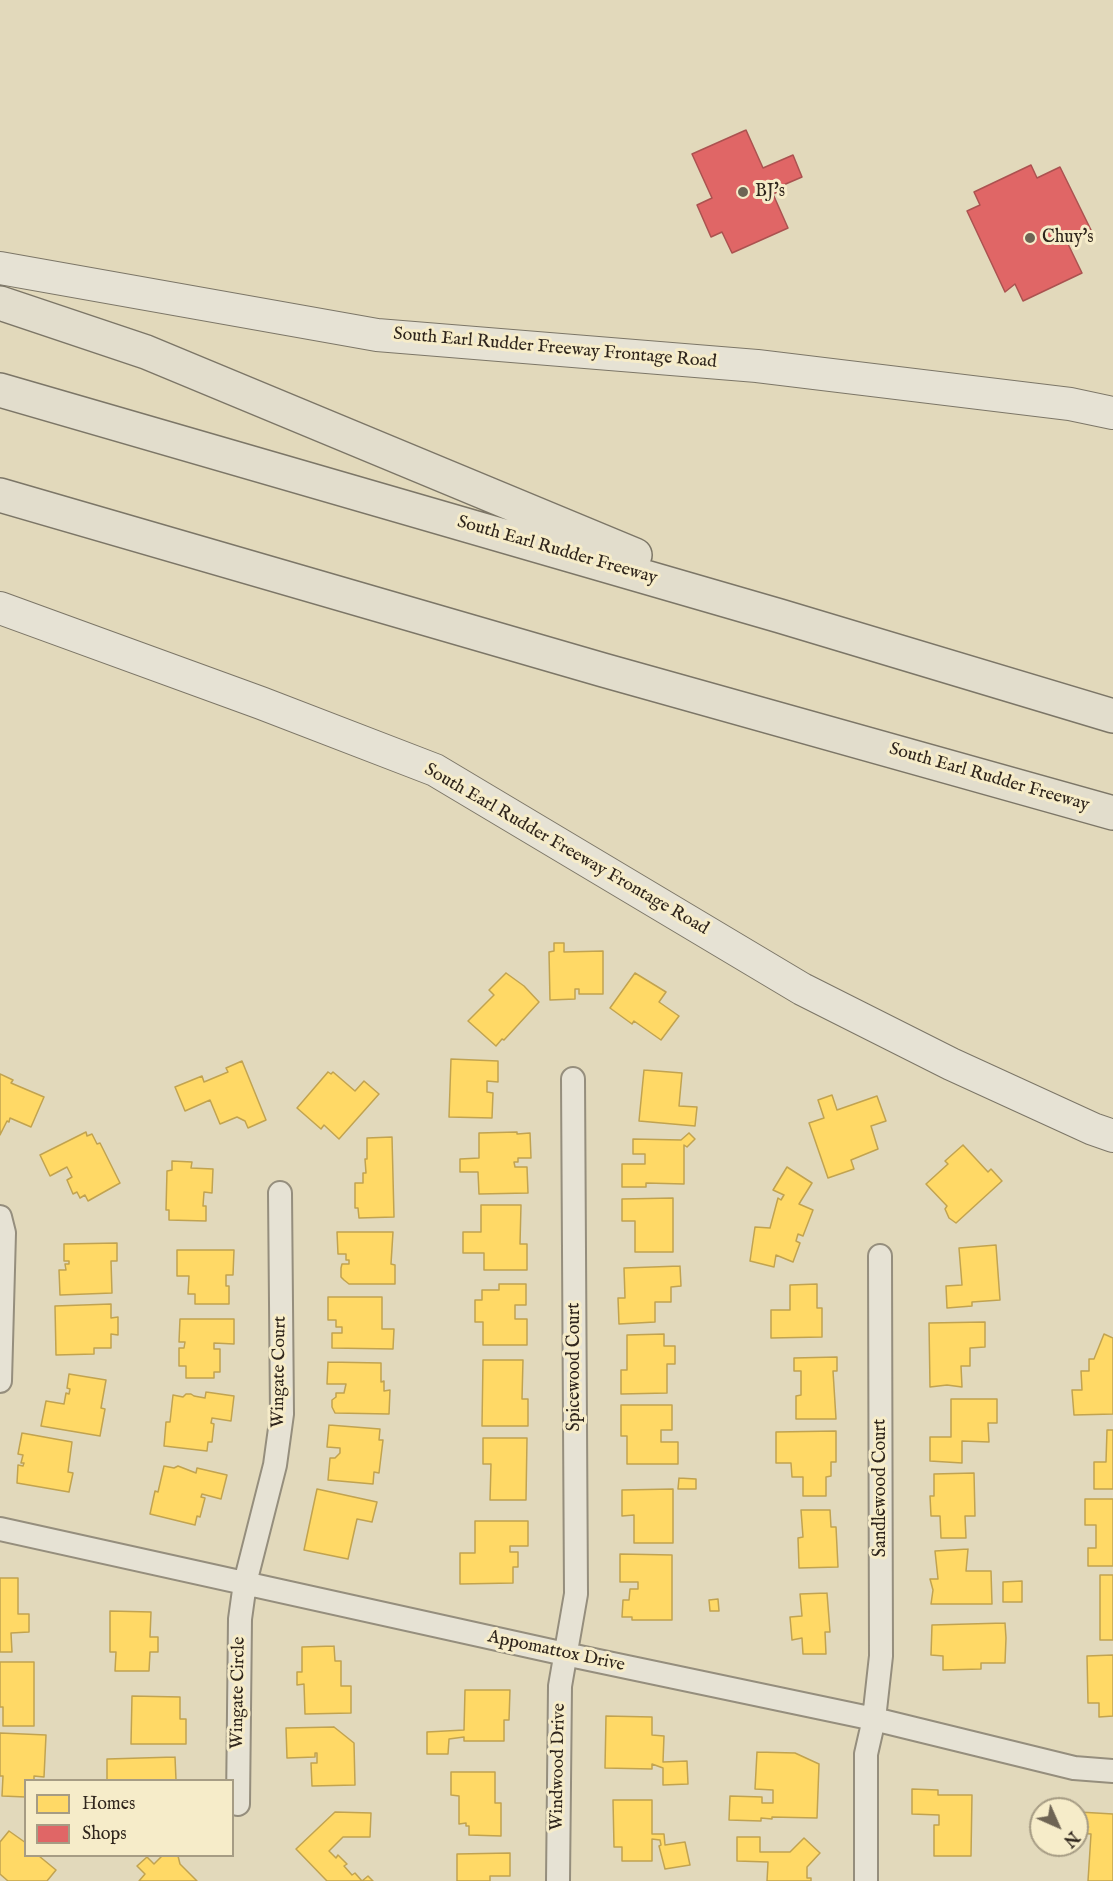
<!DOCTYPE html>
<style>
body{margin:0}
#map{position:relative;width:1113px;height:1881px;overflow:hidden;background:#e2d9bb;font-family:"IM FELL English",serif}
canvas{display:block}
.legend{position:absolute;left:24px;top:1779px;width:210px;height:78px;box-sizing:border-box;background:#f6ecc9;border:2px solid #a69c84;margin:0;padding:8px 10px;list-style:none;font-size:18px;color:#2f251c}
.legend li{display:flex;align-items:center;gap:12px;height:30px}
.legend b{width:30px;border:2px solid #a69c84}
.north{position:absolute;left:1029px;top:1797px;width:60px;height:60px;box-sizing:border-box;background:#f6ecc9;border:2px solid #a69c84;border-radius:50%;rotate:135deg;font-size:16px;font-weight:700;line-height:24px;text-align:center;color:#2f251c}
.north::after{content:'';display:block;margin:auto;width:21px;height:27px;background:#6e6454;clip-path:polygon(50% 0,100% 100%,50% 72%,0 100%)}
</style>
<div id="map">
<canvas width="1113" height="1881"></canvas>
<ul class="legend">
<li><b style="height:16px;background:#ffd966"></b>Homes</li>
<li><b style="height:16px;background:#e06666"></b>Shops</li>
</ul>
<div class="north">N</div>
</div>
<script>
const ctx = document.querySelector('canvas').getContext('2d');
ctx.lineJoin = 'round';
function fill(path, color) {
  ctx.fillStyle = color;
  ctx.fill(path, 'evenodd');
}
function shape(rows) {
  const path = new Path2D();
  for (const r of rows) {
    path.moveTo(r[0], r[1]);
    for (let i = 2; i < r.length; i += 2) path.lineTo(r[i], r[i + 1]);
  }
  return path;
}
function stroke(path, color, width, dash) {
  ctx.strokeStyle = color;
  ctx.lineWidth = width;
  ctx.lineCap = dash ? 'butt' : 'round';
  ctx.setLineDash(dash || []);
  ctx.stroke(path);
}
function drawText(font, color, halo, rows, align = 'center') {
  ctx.font = font + ' "IM FELL English",serif';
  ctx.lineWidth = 6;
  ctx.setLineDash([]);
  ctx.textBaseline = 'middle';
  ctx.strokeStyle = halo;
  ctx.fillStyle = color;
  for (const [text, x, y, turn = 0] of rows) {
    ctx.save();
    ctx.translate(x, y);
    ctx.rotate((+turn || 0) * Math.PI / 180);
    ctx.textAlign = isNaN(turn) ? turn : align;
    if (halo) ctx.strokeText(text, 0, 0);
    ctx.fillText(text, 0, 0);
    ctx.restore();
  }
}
const homes = shape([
 [554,943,564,943,564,952,603,951,603,994,579,994,579,989,575,989,575,999,550,1000,549,952,554,951,554,943],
 [506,973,524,986,539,1002,504,1040,502,1039,496,1046,468,1021,494,995,489,990,506,973],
 [635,973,666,992,659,1002,679,1016,661,1040,634,1021,632,1024,610,1008,635,973],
 [451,1059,498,1061,498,1082,487,1081,487,1092,493,1093,492,1118,449,1117,451,1059],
 [242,1061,266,1120,248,1128,245,1121,237,1117,220,1124,210,1100,185,1111,175,1087,202,1076,204,1082,228,1072,226,1068,242,1061],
 [644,1070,682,1073,679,1106,697,1107,695,1126,639,1121,644,1070],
 [328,1072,331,1074,333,1072,355,1091,364,1081,379,1094,339,1139,324,1125,321,1129,297,1108,328,1072],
 [0,1074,13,1080,11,1083,44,1097,31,1127,10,1118,9,1122,7,1121,0,1135,0,1074],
 [832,1095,837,1110,877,1096,886,1121,871,1126,878,1149,851,1160,854,1169,828,1178,809,1123,824,1118,818,1100,832,1095],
 [86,1132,87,1136,92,1134,97,1144,100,1143,120,1183,88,1201,85,1195,80,1198,77,1192,73,1194,67,1180,72,1177,67,1167,50,1176,40,1155,86,1132],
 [517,1132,517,1134,530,1133,531,1158,518,1158,518,1162,514,1162,515,1167,527,1167,528,1193,479,1194,478,1172,460,1172,460,1159,479,1158,479,1133,517,1132],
 [689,1133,695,1139,687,1147,684,1145,684,1184,646,1183,646,1187,622,1187,622,1164,645,1164,645,1154,633,1154,633,1139,681,1140,689,1133],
 [392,1137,394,1217,359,1218,358,1208,355,1208,355,1183,363,1183,363,1173,366,1173,365,1159,367,1159,367,1138,392,1137],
 [963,1145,988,1172,991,1169,1002,1181,956,1223,949,1218,945,1209,947,1206,926,1184,948,1164,945,1161,963,1145],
 [172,1161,192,1162,191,1168,213,1169,212,1193,204,1192,203,1206,206,1206,206,1221,169,1220,169,1210,166,1210,167,1171,172,1170,172,1161],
 [787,1167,812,1183,799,1204,813,1210,803,1236,798,1234,796,1241,800,1243,793,1262,776,1255,774,1267,750,1261,755,1227,770,1228,778,1198,781,1200,784,1195,773,1190,787,1167],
 [673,1198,673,1252,635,1252,635,1221,622,1221,622,1199,673,1198],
 [481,1205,521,1205,520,1244,527,1244,527,1270,484,1270,484,1253,463,1253,463,1232,481,1232,481,1205],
 [337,1232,393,1232,391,1264,395,1265,395,1284,349,1284,344,1280,341,1277,341,1268,342,1264,349,1264,349,1260,346,1260,346,1254,338,1254,337,1232],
 [117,1243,117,1261,111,1261,112,1293,60,1295,59,1270,66,1270,65,1264,69,1264,69,1261,64,1261,64,1244,117,1243],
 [996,1245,1000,1300,972,1302,972,1306,947,1308,946,1286,962,1285,959,1248,996,1245],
 [177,1250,234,1250,233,1275,226,1275,226,1286,229,1286,229,1304,195,1304,195,1294,188,1294,189,1276,177,1276,177,1250],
 [680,1266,681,1286,671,1287,671,1302,655,1302,655,1322,619,1324,618,1298,625,1298,624,1268,680,1266],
 [499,1284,526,1284,526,1305,515,1305,515,1319,527,1319,527,1345,483,1345,483,1322,475,1322,475,1300,482,1300,482,1290,499,1290,499,1284],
 [817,1284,817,1308,822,1308,822,1337,771,1338,771,1310,790,1310,790,1285,817,1284],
 [328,1297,382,1297,382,1329,394,1329,393,1349,332,1348,332,1333,342,1333,342,1327,336,1327,336,1320,328,1320,328,1297],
 [111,1304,111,1318,118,1317,118,1335,111,1334,111,1348,94,1348,94,1354,56,1355,55,1306,111,1304],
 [180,1319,234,1319,234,1344,214,1343,214,1349,220,1349,220,1372,214,1372,214,1378,186,1378,186,1366,179,1366,179,1348,184,1348,185,1342,179,1342,180,1319],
 [985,1322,985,1347,970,1348,970,1366,961,1366,962,1387,947,1385,930,1387,929,1323,985,1322],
 [664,1334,664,1346,675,1346,675,1364,667,1364,667,1393,621,1394,621,1370,627,1370,627,1335,664,1334],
 [1104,1334,1113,1338,1113,1414,1074,1415,1072,1390,1082,1390,1081,1371,1089,1371,1089,1359,1094,1359,1104,1334],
 [837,1357,837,1371,833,1371,836,1419,796,1419,796,1396,801,1395,801,1371,794,1371,794,1358,837,1357],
 [483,1360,523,1360,522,1399,528,1399,528,1426,482,1426,483,1360],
 [328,1362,381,1363,381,1382,384,1381,384,1391,390,1390,389,1414,335,1413,332,1407,332,1400,336,1397,336,1393,344,1393,346,1384,327,1384,328,1362],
 [69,1374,106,1380,101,1408,105,1409,100,1436,41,1426,46,1401,64,1404,66,1393,69,1394,70,1389,67,1388,69,1374],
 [206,1392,234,1396,231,1421,212,1418,211,1423,214,1424,212,1442,208,1442,207,1451,164,1446,166,1422,170,1422,173,1395,183,1397,186,1394,191,1394,194,1396,205,1398,206,1392],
 [951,1399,997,1399,997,1423,988,1423,989,1442,962,1441,962,1463,930,1461,930,1437,951,1437,951,1399],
 [621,1405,672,1405,672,1430,661,1430,661,1442,678,1442,678,1464,627,1464,627,1436,621,1436,621,1405],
 [329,1425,380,1429,379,1440,383,1440,379,1473,374,1472,373,1484,328,1480,330,1458,335,1458,340,1453,340,1448,327,1447,329,1425],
 [1107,1430,1113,1430,1113,1489,1094,1489,1094,1462,1106,1462,1107,1430],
 [836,1431,836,1462,831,1462,831,1476,826,1477,826,1496,803,1496,803,1477,792,1477,791,1463,776,1463,776,1432,836,1431],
 [22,1433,72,1442,68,1472,73,1473,69,1492,17,1483,18,1465,23,1466,24,1463,21,1463,23,1455,18,1454,22,1433],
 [483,1438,527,1438,526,1500,490,1500,491,1464,483,1464,483,1438],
 [164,1466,174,1468,178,1466,196,1473,197,1468,227,1475,221,1499,202,1494,201,1497,205,1498,200,1517,197,1516,195,1525,150,1514,155,1491,158,1492,164,1466],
 [974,1473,975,1516,965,1516,966,1538,941,1538,940,1516,931,1516,930,1496,934,1496,934,1474,974,1473],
 [679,1478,696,1479,696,1489,678,1489,679,1478],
 [317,1489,377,1502,372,1522,357,1519,348,1559,304,1550,317,1489],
 [673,1489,673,1543,634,1543,634,1515,622,1516,622,1490,673,1489],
 [1085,1499,1113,1499,1113,1566,1088,1566,1088,1548,1096,1548,1096,1525,1085,1525,1085,1499],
 [801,1510,830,1510,831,1527,836,1527,838,1567,799,1568,798,1538,803,1537,801,1510],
 [475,1521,528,1521,528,1546,510,1546,510,1552,518,1552,518,1567,513,1567,513,1583,460,1584,460,1553,475,1553,475,1521],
 [968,1549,966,1571,991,1571,992,1604,931,1604,933,1590,930,1579,938,1579,935,1551,968,1549],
 [620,1554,672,1555,672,1620,632,1620,632,1617,622,1617,623,1600,629,1600,630,1589,638,1589,638,1582,620,1582,620,1554],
 [1100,1575,1113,1575,1113,1640,1100,1640,1100,1575],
 [0,1578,18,1578,18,1614,29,1614,29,1632,11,1633,12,1652,0,1652,0,1578],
 [1022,1581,1022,1602,1003,1602,1003,1582,1022,1581],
 [827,1593,830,1632,825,1632,826,1654,803,1654,802,1638,792,1640,790,1617,802,1616,800,1594,827,1593],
 [718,1599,719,1611,710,1611,709,1600,718,1599],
 [110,1611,151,1612,150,1637,158,1637,158,1652,150,1652,149,1671,115,1671,116,1652,110,1652,110,1611],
 [1005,1623,1006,1638,1005,1663,981,1663,981,1669,943,1670,943,1656,931,1655,932,1625,1005,1623],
 [334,1646,335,1661,341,1661,341,1686,351,1686,351,1713,305,1714,304,1684,297,1685,297,1672,302,1672,302,1647,334,1646],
 [1113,1655,1113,1716,1099,1717,1099,1703,1088,1703,1087,1656,1113,1655],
 [0,1662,34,1662,34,1726,3,1726,3,1707,0,1707,0,1662],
 [465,1690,510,1690,509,1720,504,1720,504,1741,464,1741,464,1737,449,1739,448,1754,427,1754,427,1732,464,1730,465,1690],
 [132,1696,180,1697,180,1719,186,1719,186,1744,131,1744,132,1696],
 [606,1716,652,1717,652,1735,664,1736,663,1762,687,1761,688,1784,663,1785,663,1768,652,1764,652,1769,605,1768,606,1716],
 [334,1727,354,1743,355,1785,312,1786,311,1763,317,1763,317,1753,315,1753,315,1757,287,1758,286,1728,334,1727],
 [0,1733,46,1735,44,1777,34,1776,34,1780,26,1780,26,1797,2,1796,3,1776,0,1776,0,1733],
 [757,1752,795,1753,819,1764,817,1818,772,1817,772,1819,761,1818,761,1821,729,1820,730,1796,762,1797,762,1803,773,1803,773,1790,755,1789,757,1752],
 [175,1757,176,1780,107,1780,107,1759,175,1757],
 [451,1772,495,1772,495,1803,501,1803,501,1836,469,1835,469,1826,466,1826,466,1823,459,1824,459,1796,451,1795,451,1772],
 [912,1789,938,1790,938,1795,972,1795,971,1856,934,1856,934,1825,939,1825,939,1815,912,1814,912,1789],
 [613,1800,652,1800,652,1834,664,1834,665,1845,685,1842,690,1865,665,1869,659,1846,661,1845,660,1840,652,1839,652,1861,622,1861,622,1847,614,1847,613,1800],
 [335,1812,371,1813,370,1837,343,1837,329,1851,336,1858,338,1855,347,1864,344,1866,352,1875,355,1873,362,1881,368,1876,373,1881,327,1881,296,1849,335,1812],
 [1079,1812,1113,1814,1113,1881,1088,1881,1091,1834,1078,1833,1079,1812],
 [9,1831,26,1843,26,1856,39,1856,56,1870,47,1881,8,1881,0,1874,0,1842,9,1831],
 [737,1837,760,1837,760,1852,790,1852,804,1838,820,1853,807,1867,807,1878,811,1878,811,1881,767,1881,768,1862,737,1861,737,1837],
 [510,1853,510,1876,490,1876,490,1881,457,1881,457,1854,510,1853],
 [162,1856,178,1856,180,1864,197,1881,139,1881,145,1874,137,1866,147,1857,154,1864,162,1856]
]);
const shops = shape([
 [746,130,763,168,793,155,802,177,781,186,782,190,773,194,788,228,732,253,722,232,711,237,697,205,712,198,692,154,746,130],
 [1031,165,1037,178,1060,167,1092,232,1068,244,1082,273,1023,301,1015,284,1005,292,967,211,980,205,974,192,1031,165]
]);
const street = shape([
 [0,1217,4,1233,0,1381],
 [0,1529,565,1654,874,1719,1074,1768,1113,1771],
 [238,1804,240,1619,245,1583,275,1465,282,1414,280,1193],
 [558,1881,560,1686,576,1594,573,1079],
 [866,1881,866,1754,874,1719,881,1656,880,1256]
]);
const secondary = shape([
 [0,268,377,335,757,366,1070,404,1113,413],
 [0,608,261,703,435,770,802,989,951,1064,1093,1129,1113,1136]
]);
const highway = shape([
 [0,303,146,352,635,555],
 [0,390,780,616,1113,716],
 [0,495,603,670,1113,813]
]);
const markers = [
 [743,192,6,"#6e6454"],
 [1030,238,6,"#6e6454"]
];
const poiNames = [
 ["BJ's",755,192],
 ["Chuy's",1042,238]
];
const streetNames = [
 ["South Earl Rudder Freeway Frontage Road",555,349,5],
 ["South Earl Rudder Freeway",557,551,16],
 ["South Earl Rudder Freeway",989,778,16],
 ["South Earl Rudder Freeway Frontage Road",566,850,30],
 ["Spicewood Court",575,1367,-90],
 ["Wingate Court",280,1372,-89],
 ["Sandlewood Court",881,1488,-90],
 ["Appomattox Drive",556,1652,12],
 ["Wingate Circle",239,1693,-89],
 ["Windwood Drive",559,1767,-89]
];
fill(homes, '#ffd966');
stroke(homes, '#c1a350', 1.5);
fill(shops, '#e06666');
stroke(shops, '#ab5250', 1.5);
stroke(street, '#958e7d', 26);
stroke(secondary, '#7c7667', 34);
stroke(highway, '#7c7667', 36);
stroke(street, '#e6e2d4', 22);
stroke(secondary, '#e6e2d4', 32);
stroke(highway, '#e2ddcc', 33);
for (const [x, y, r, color] of markers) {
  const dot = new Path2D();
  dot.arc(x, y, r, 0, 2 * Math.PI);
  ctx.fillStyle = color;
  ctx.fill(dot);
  stroke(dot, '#f6ecc9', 2);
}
drawText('18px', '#2f251c', '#f6ecc9', poiNames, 'left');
drawText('18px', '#2f251c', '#f6ecc9', streetNames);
</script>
